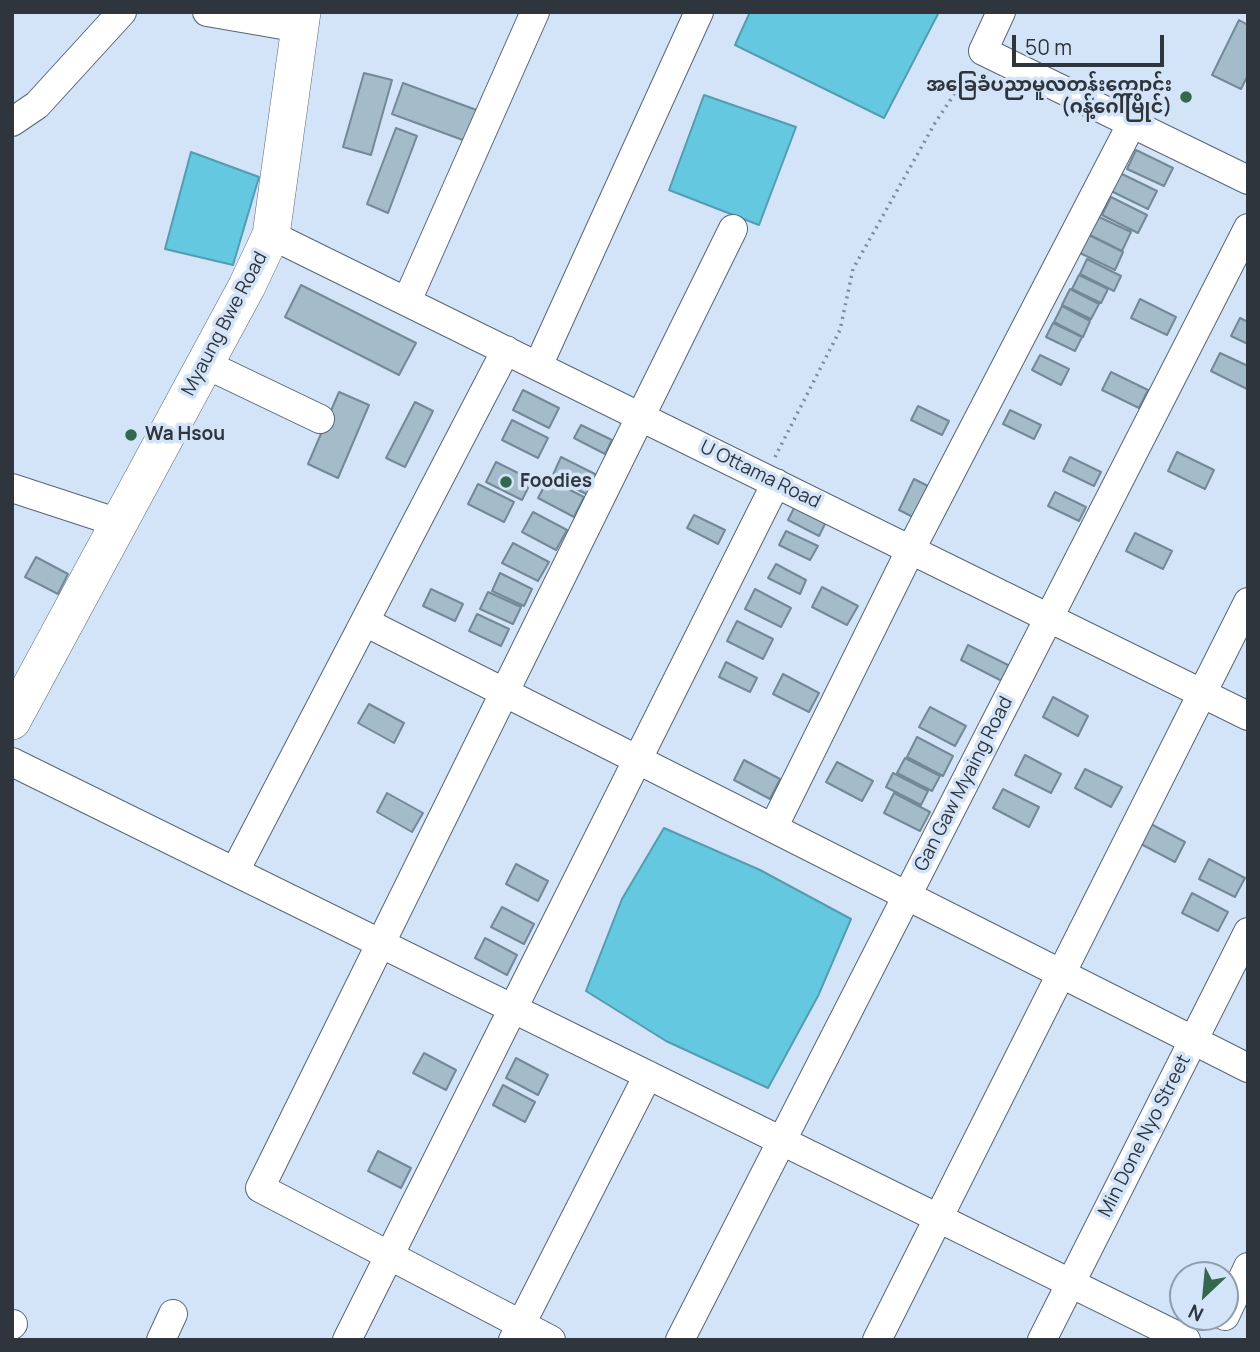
<!DOCTYPE html>
<meta charset="utf-8">
<style>
body{margin:0}
#map{position:relative;width:1260px;height:1352px;overflow:hidden;background:#d3e3f8;font-family:Manrope,sans-serif}
canvas{display:block}
.frame{position:absolute;inset:0;border:14px solid #2e353c;pointer-events:none}
.north{position:absolute;left:1169px;top:1261px;width:70px;height:70px;box-sizing:border-box;background:#d3e3f8;border:2px solid #919dad;border-radius:50%;rotate:206deg;font-size:19px;font-weight:700;line-height:28px;text-align:center;color:#2e353c}
.north::after{content:'';display:block;margin:auto;width:24px;height:32px;background:#33684d;clip-path:polygon(50% 0,100% 100%,50% 72%,0 100%)}
.scale{position:absolute;left:1012px;top:35px;width:152px;height:32px;box-sizing:border-box;border:4px solid #2e353c;border-top:0;padding-left:9px;font-size:21px;line-height:24px;white-space:nowrap;color:#2e353c;-webkit-text-stroke:5px #d3e3f8;paint-order:stroke}
</style>
<div id="map">
<canvas width="1260" height="1352"></canvas>
<div class="frame"></div>
<div class="north">N</div>
<div class="scale">50 m</div>
</div>
<script>
const ctx = document.querySelector('canvas').getContext('2d');
ctx.lineJoin = 'round';
function fill(path, color) {
  ctx.fillStyle = color;
  ctx.fill(path, 'evenodd');
}
function shape(rows) {
  const path = new Path2D();
  for (const r of rows) {
    path.moveTo(r[0], r[1]);
    for (let i = 2; i < r.length; i += 2) path.lineTo(r[i], r[i + 1]);
  }
  return path;
}
function stroke(path, color, width, dash) {
  ctx.strokeStyle = color;
  ctx.lineWidth = width;
  ctx.lineCap = dash ? 'butt' : 'round';
  ctx.setLineDash(dash || []);
  ctx.stroke(path);
}
function drawText(font, color, halo, rows, align = 'center') {
  ctx.font = font + ' Manrope,"Noto Sans Myanmar",sans-serif';
  ctx.lineWidth = 7;
  ctx.setLineDash([]);
  ctx.textBaseline = 'middle';
  ctx.strokeStyle = halo;
  ctx.fillStyle = color;
  for (const [text, x, y, turn = 0] of rows) {
    ctx.save();
    ctx.translate(x, y);
    ctx.rotate((+turn || 0) * Math.PI / 180);
    ctx.textAlign = isNaN(turn) ? turn : align;
    if (halo) ctx.strokeText(text, 0, 0);
    ctx.fillText(text, 0, 0);
    ctx.restore();
  }
}
const water = shape([
 [750,12,939,12,884,118,735,45,750,12],
 [704,95,796,127,759,225,669,190,704,95],
 [191,152,259,177,233,265,165,249,191,152],
 [664,828,760,870,851,919,818,996,768,1088,666,1041,586,991,622,899,664,828]
]);
const building = shape([
 [1239,20,1248,25,1248,75,1241,89,1212,75,1239,20],
 [364,73,392,80,371,155,343,147,364,73],
 [403,83,482,112,471,143,392,114,403,83],
 [396,128,417,136,388,213,367,204,396,128],
 [1136,150,1173,168,1164,186,1127,169,1136,150],
 [1120,173,1157,191,1148,209,1111,191,1120,173],
 [1111,197,1147,215,1138,233,1102,215,1111,197],
 [1095,215,1131,232,1122,251,1086,233,1095,215],
 [1087,234,1123,252,1115,270,1078,252,1087,234],
 [1087,259,1121,276,1114,291,1080,274,1087,259],
 [1079,275,1108,289,1101,303,1072,289,1079,275],
 [301,285,416,343,399,375,285,317,301,285],
 [1070,289,1099,304,1091,319,1062,305,1070,289],
 [1140,299,1176,317,1167,335,1131,318,1140,299],
 [1062,306,1090,321,1083,337,1054,322,1062,306],
 [1240,318,1248,322,1248,344,1231,336,1240,318],
 [1053,323,1082,337,1075,351,1046,337,1053,323],
 [1220,353,1248,366,1247,389,1211,371,1220,353],
 [1040,355,1069,369,1061,385,1032,370,1040,355],
 [1111,372,1148,390,1139,408,1102,390,1111,372],
 [523,390,559,408,549,428,513,410,523,390],
 [339,392,369,405,338,478,308,464,339,392],
 [415,402,433,411,405,467,386,458,415,402],
 [918,406,949,421,942,435,911,420,918,406],
 [1010,410,1041,425,1034,439,1003,424,1010,410],
 [512,420,548,438,538,458,502,440,512,420],
 [581,425,612,440,605,454,574,438,581,425],
 [1177,452,1214,470,1205,489,1168,471,1177,452],
 [561,457,597,475,588,495,552,477,561,457],
 [1070,457,1101,472,1094,486,1063,471,1070,457],
 [496,462,532,480,522,500,486,482,496,462],
 [548,479,584,497,574,517,538,498,548,479],
 [914,479,928,486,913,517,899,510,914,479],
 [478,484,514,502,504,522,468,504,478,484],
 [1055,492,1086,507,1079,521,1048,506,1055,492],
 [795,506,826,522,819,536,788,520,795,506],
 [533,512,567,530,556,550,522,532,533,512],
 [694,515,725,530,718,544,687,528,694,515],
 [786,531,818,546,810,560,779,545,786,531],
 [1135,533,1172,551,1163,569,1126,551,1135,533],
 [513,543,549,562,538,581,502,563,513,543],
 [36,557,68,574,58,594,25,577,36,557],
 [776,564,806,580,800,594,768,578,776,564],
 [500,573,532,589,524,606,492,591,500,573],
 [822,587,858,606,847,625,812,607,822,587],
 [431,589,463,604,455,621,423,606,431,589],
 [755,589,791,608,781,627,745,609,755,589],
 [488,592,521,607,513,624,480,609,488,592],
 [477,614,509,629,501,646,469,631,477,614],
 [737,621,773,639,763,659,727,641,737,621],
 [968,645,1010,666,1002,681,961,660,968,645],
 [726,662,757,678,750,692,719,677,726,662],
 [783,674,819,693,809,712,773,694,783,674],
 [1053,697,1088,716,1078,736,1043,717,1053,697],
 [369,704,404,723,394,743,358,723,369,704],
 [930,707,966,726,955,746,919,727,930,707],
 [917,737,953,756,943,776,907,757,917,737],
 [1025,755,1061,774,1051,793,1015,775,1025,755],
 [905,758,940,776,932,791,897,773,905,758],
 [744,760,780,779,770,799,734,780,744,760],
 [837,762,873,781,862,801,826,782,837,762],
 [1085,769,1122,787,1111,807,1075,788,1085,769],
 [893,773,928,791,921,805,886,787,893,773],
 [1003,789,1039,807,1029,827,993,808,1003,789],
 [387,793,423,813,412,832,377,812,387,793],
 [894,793,930,812,920,831,884,813,894,793],
 [1149,823,1185,842,1175,862,1139,843,1149,823],
 [1209,859,1245,878,1235,897,1199,879,1209,859],
 [516,864,548,881,538,901,506,884,516,864],
 [1192,893,1228,912,1218,931,1182,913,1192,893],
 [502,907,534,924,524,944,491,927,502,907],
 [485,938,517,955,507,975,475,958,485,938],
 [424,1053,456,1070,446,1090,413,1073,424,1053],
 [516,1058,548,1075,538,1095,506,1078,516,1058],
 [503,1085,535,1102,525,1122,493,1105,503,1085],
 [378,1151,411,1168,401,1188,368,1171,378,1151]
]);
const path = shape([
 [775,457,840,330,853,269,935,123,971,69]
]);
const minor = shape([
 [207,12,300,28],
 [1001,12,983,51,1248,180],
 [12,122,37,105,122,12],
 [271,235,1248,716],
 [407,301,535,12],
 [205,364,320,419],
 [538,366,699,12],
 [12,488,119,523],
 [365,622,1248,1068],
 [12,762,1186,1340],
 [773,828,911,549,1132,123],
 [235,871,506,350],
 [1225,1316,1248,1267],
 [12,1325,13,1324],
 [161,1340,173,1314],
 [347,1340,776,483],
 [513,1340,648,1075],
 [551,1340,260,1188,733,229],
 [680,1340,1248,228],
 [877,1340,1248,602],
 [1042,1340,1248,932]
]);
const major = shape([
 [12,721,247,286,271,235,302,12]
]);
const markers = [
 [1186,97,7,"#33684d"],
 [131,435,7,"#33684d"],
 [506,482,7,"#33684d"]
];
const poiNames = [
 ["အခြေခံပညာမူလတန်းကျောင်း",1172,86,"right"],
 ["(ဂန့်ဂေါ်မြိုင်)",1172,108,"right"],
 ["Wa Hsou",145,435],
 ["Foodies",520,482]
];
const streetNames = [
 ["Myaung Bwe Road",225,324,-62],
 ["U Ottama Road",760,475,26],
 ["Gan Gaw Myaing Road",964,784,-63],
 ["Min Done Nyo Street",1145,1136,-63]
];
fill(water, '#65c8e1');
stroke(water, '#549cb0', 2);
fill(building, '#a4bbca');
stroke(building, '#738997', 2);
stroke(minor, '#576677', 30);
stroke(major, '#576677', 38);
stroke(path, '#7e8997', 3.5, [2, 5]);
stroke(minor, '#fff', 28);
stroke(major, '#fff', 37);
for (const [x, y, r, color] of markers) {
  const dot = new Path2D();
  dot.arc(x, y, r, 0, 2 * Math.PI);
  ctx.fillStyle = color;
  ctx.fill(dot);
  stroke(dot, '#d3e3f8', 2.5);
}
drawText('bold 19px', '#2e353c', '#d3e3f8', poiNames, 'left');
drawText('19px', '#2e353c', '#d3e3f8', streetNames);
</script>
